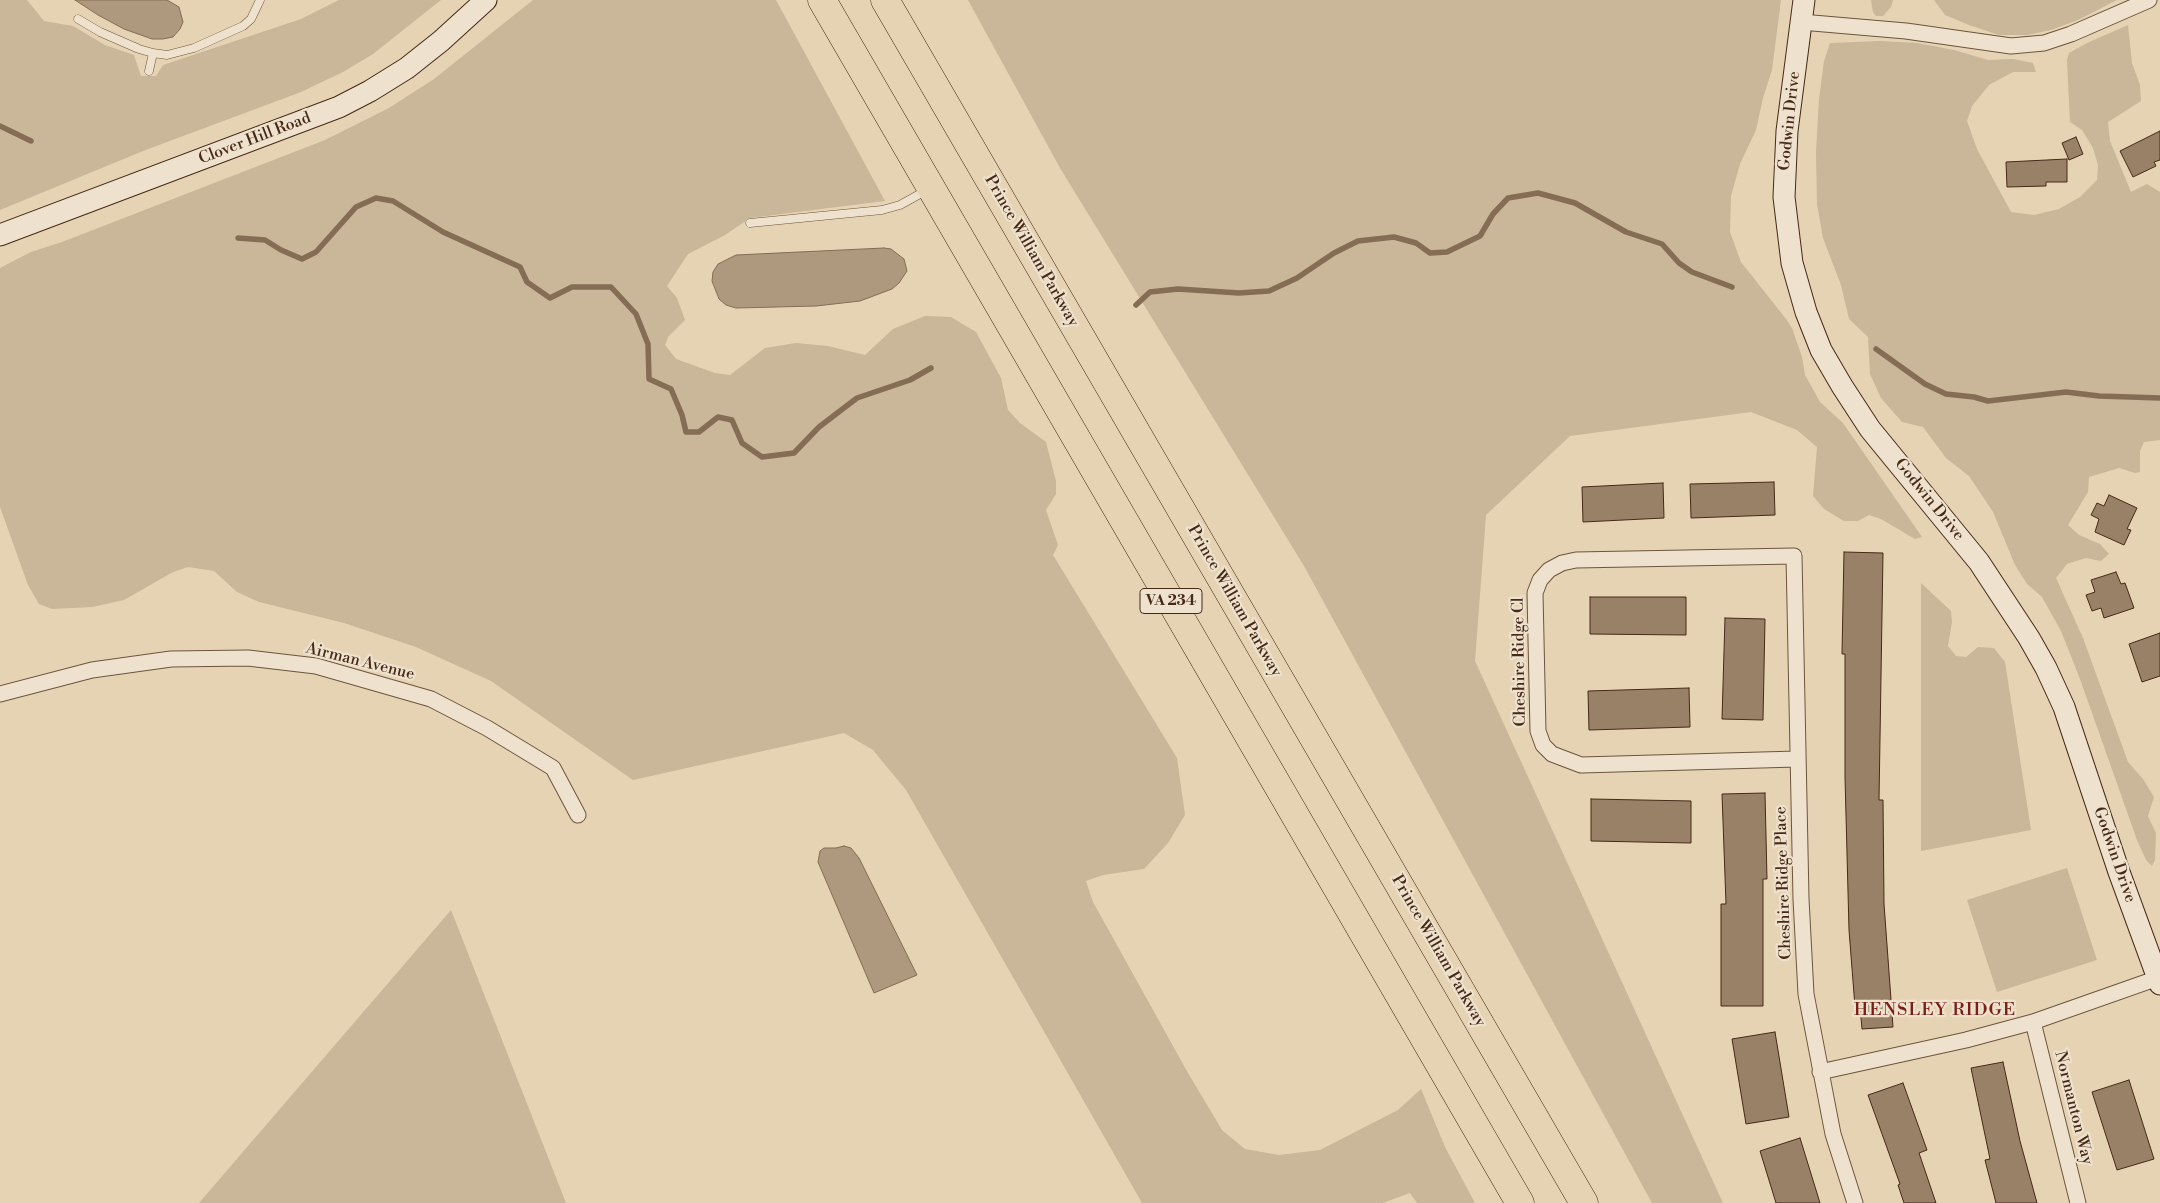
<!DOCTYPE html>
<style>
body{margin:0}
canvas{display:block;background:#e5d3b3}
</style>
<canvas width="2160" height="1203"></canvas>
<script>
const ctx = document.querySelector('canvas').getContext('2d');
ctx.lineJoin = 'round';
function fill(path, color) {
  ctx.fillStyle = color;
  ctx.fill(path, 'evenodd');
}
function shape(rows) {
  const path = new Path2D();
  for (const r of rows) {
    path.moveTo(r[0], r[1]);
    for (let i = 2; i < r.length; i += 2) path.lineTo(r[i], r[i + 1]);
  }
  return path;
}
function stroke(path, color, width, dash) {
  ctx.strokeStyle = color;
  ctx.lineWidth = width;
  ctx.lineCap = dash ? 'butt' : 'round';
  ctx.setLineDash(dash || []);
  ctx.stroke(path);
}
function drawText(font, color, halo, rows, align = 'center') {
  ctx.font = font + ' "Libre Bodoni",serif';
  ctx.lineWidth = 4.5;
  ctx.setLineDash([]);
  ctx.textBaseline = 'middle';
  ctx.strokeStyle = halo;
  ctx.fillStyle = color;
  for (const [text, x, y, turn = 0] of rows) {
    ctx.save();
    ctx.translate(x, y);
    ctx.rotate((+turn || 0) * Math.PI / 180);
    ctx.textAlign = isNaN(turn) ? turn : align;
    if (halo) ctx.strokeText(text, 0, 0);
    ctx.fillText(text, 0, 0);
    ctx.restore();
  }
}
const green = shape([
 [0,0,27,0,44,21,73,26,105,45,134,55,141,76,156,76,163,65,301,19,339,0,441,0,373,54,343,72,301,92,143,151,0,210],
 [533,0,776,0,885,201,750,218,725,235,688,254,667,286,677,298,685,320,668,337,665,345,676,359,715,373,730,375,765,348,796,343,828,346,865,355,893,329,925,316,951,317,976,332,1001,378,1008,410,1020,423,1046,442,1056,481,1056,494,1046,510,1058,545,1053,555,1177,758,1185,815,1168,843,1144,869,1103,875,1086,881,1093,902,1188,1073,1222,1130,1245,1149,1279,1155,1320,1150,1398,1110,1421,1089,1445,1147,1475,1203,1417,1203,1410,1193,1383,1203,1142,1203,906,790,873,750,844,733,633,780,491,681,416,647,344,623,259,602,237,592,214,571,188,567,173,572,124,600,92,607,52,609,39,604,28,585,0,507,0,268,31,252,62,242,325,140,389,108,434,79],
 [968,0,1781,0,1772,70,1763,98,1756,130,1740,164,1731,196,1730,232,1741,262,1786,319,1792,328,1802,357,1805,375,1820,402,1843,423,1922,537,1915,539,1881,519,1869,515,1858,521,1844,521,1824,509,1813,496,1817,447,1797,430,1751,412,1570,436,1486,515,1475,661,1723,1203,1652,1203,1304,566,1060,168],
 [1871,0,1893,0,1891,7,1883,16,1876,16,1873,12],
 [1934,0,2117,0,2078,20,2051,30,2027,35,1999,35,1969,25,1945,15],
 [2128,25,2132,63,2140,85,2141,101,2108,122,2110,141,2131,192,2147,184,2160,192,2160,440,2144,442,2140,451,2140,472,2135,473,2119,468,2089,477,2088,492,2068,525,2079,535,2100,544,2109,554,2101,561,2086,558,2067,564,2056,578,2083,638,2128,762,2143,779,2154,797,2148,816,2156,833,2155,860,2152,866,2146,860,2137,840,2080,679,2061,631,2042,597,2027,584,2015,565,1993,512,1969,476,1946,458,1923,427,1902,422,1881,398,1870,374,1868,337,1849,319,1841,285,1823,238,1817,204,1816,152,1819,99,1824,61,1830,43,1880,41,1917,43,1954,50,1988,60,2013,59,2033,63,2036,72,2013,72,1989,85,1972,106,1967,121,1977,149,2011,212,2034,215,2059,209,2080,197,2097,180,2098,165,2093,148,2082,130,2070,122,2067,60,2069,53,2087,43],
 [1921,583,1951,611,1952,622,1948,646,1956,656,1966,657,1978,647,1994,648,2005,662,2031,830,1921,851],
 [2067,868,2097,960,1997,992,1967,900],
 [451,910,566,1203,199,1203]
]);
const water = shape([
 [75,0,167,0,179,7,183,22,180,29,173,37,163,39,152,39,124,29,98,15,75,0],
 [884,248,891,249,904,259,907,271,899,283,892,289,860,301,816,306,736,308,726,305,719,299,712,281,713,272,718,264,736,255,884,248],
 [844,846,851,848,859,858,917,975,874,993,818,862,820,851,824,848,836,848,844,846]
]);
const stream = shape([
 [0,126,31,141],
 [238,238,265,240,281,250,302,259,316,252,356,207,376,198,393,201,443,232,520,267,527,282,550,298,572,287,611,287,636,314,648,344,649,379,671,389,682,415,686,432,699,432,718,417,732,420,742,443,762,457,794,453,819,427,857,398,910,380,931,368],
 [1136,305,1150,292,1178,289,1239,293,1269,291,1297,278,1334,253,1358,241,1394,237,1416,243,1430,253,1447,252,1480,236,1493,214,1508,198,1538,193,1575,203,1626,232,1662,244,1679,263,1692,272,1732,287],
 [1876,349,1925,384,1946,394,1974,397,1988,401,2066,392,2099,396,2160,398]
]);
const building = shape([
 [2160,131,2160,160,2154,162,2156,166,2133,177,2120,151,2160,131],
 [2076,137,2083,154,2069,160,2062,143,2076,137],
 [2067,159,2067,182,2046,182,2046,186,2007,187,2006,162,2067,159],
 [1774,482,1775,515,1691,518,1690,484,1774,482],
 [1663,483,1664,518,1583,522,1582,487,1663,483],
 [2109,495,2137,508,2127,529,2131,530,2124,545,2095,532,2099,519,2091,515,2097,503,2104,506,2109,495],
 [1844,552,1883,553,1879,800,1883,800,1884,904,1893,1027,1862,1029,1860,1007,1855,1007,1849,930,1845,777,1845,654,1842,654,1844,552],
 [2116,572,2121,584,2125,583,2134,608,2104,618,2101,608,2092,611,2086,595,2095,592,2091,580,2116,572],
 [1590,597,1686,597,1686,635,1590,634,1590,597],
 [1725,618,1765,619,1763,720,1722,719,1725,618],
 [2160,633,2160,676,2142,682,2129,644,2160,633],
 [1689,688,1690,727,1589,730,1588,691,1689,688],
 [1765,793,1767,879,1763,879,1763,1006,1721,1006,1721,904,1726,904,1722,794,1765,793],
 [1591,799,1691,801,1691,843,1591,841,1591,799],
 [1775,1032,1789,1117,1746,1124,1732,1039,1775,1032],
 [2003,1062,2020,1141,2037,1203,1996,1203,1985,1160,1990,1159,1971,1068,2003,1062],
 [2129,1080,2154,1159,2117,1170,2092,1092,2129,1080],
 [1903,1083,1927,1150,1919,1153,1936,1203,1904,1203,1898,1185,1900,1184,1868,1095,1903,1083],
 [1800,1138,1820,1203,1776,1203,1760,1151,1800,1138]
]);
const lane = shape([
 [78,19,100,32,139,49,153,53,167,55,194,48,243,26,251,19,260,0],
 [149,71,153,53],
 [750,223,882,210,900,205,927,190]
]);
const street = shape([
 [1801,22,1906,31,2011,46,2044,43,2071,34,2149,0],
 [0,694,92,670,171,659,248,658,316,666,431,699,487,728,553,768,578,815],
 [1797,759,1581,765,1552,754,1543,745,1538,731,1535,593,1540,580,1549,570,1562,563,1576,560,1794,556,1801,899,1806,994,1833,1134,1855,1203],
 [2033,1022,2078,1203],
 [1820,1072,1966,1040,2033,1022,2158,978]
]);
const secondary = shape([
 [1804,0,1787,131,1784,197,1792,263,1806,312,1821,350,1842,386,1870,429,1979,562,2029,638,2046,668,2064,707,2119,872,2160,984],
 [0,235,339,107,370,91,407,68,441,41,486,0]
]);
const highway = shape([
 [822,0,1520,1203],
 [885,0,1584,1203]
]);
const shields = [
 [1171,601,62]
];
const shieldNames = [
 ["VA 234",1171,601]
];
const streetNames = [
 ["Godwin Drive",1790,121,-84],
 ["Clover Hill Road",255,139,-21],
 ["Prince William Parkway",1031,251,60],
 ["Godwin Drive",1929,500,51],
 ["Prince William Parkway",1234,601,60],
 ["Airman Avenue",360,662,14],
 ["Cheshire Ridge Cl",1520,662,-91],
 ["Godwin Drive",2114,855,71],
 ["Cheshire Ridge Place",1784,883,-92],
 ["Prince William Parkway",1438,951,60],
 ["Normanton Way",2073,1108,76]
];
const neighbourhoodNames = [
 ["HENSLEY RIDGE",1935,1011]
];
fill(green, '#cab698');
fill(water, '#af997e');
stroke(water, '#856c54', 1);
stroke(stream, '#856c54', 5.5);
fill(building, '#998168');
stroke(building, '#462916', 1);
stroke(lane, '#6e543d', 9);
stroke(street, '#6e543d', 17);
stroke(secondary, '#462916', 23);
stroke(highway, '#462916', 29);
stroke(lane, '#eee2ce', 8);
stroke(street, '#eee2ce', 15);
stroke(secondary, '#eee2ce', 21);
stroke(highway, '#e5d3b3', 28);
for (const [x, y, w] of shields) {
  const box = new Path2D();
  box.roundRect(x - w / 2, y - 12.5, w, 25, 4);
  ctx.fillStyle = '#eee2ce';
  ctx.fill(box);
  stroke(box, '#462916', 1);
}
drawText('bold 15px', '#462916', null, shieldNames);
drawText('16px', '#462916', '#eee2ce', streetNames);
ctx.letterSpacing = '1px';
drawText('18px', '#7a1f14', '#eee2ce', neighbourhoodNames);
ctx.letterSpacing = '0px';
</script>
